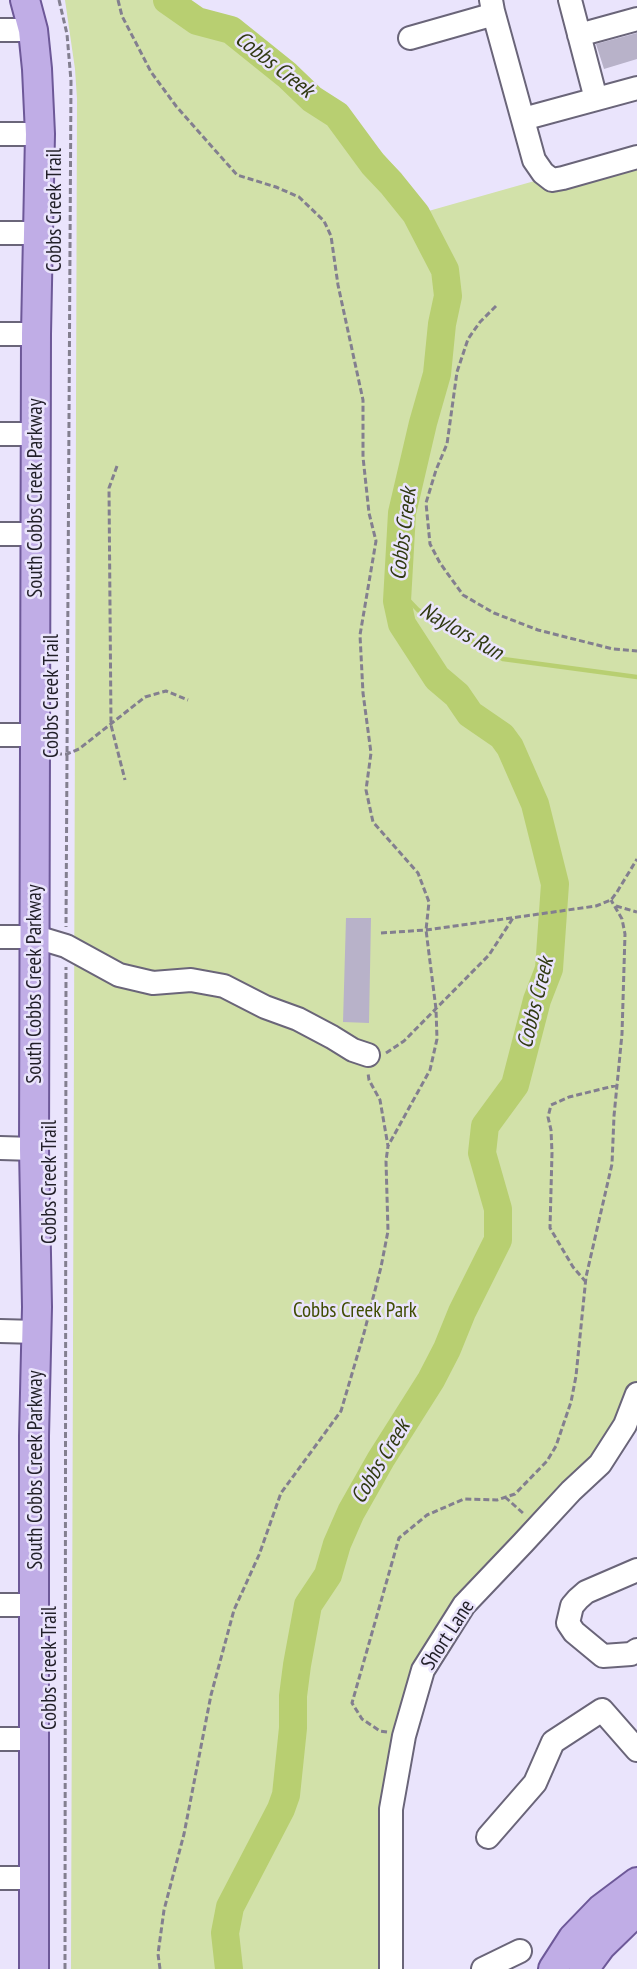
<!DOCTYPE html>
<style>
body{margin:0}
canvas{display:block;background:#eae4fc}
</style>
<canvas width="637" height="1969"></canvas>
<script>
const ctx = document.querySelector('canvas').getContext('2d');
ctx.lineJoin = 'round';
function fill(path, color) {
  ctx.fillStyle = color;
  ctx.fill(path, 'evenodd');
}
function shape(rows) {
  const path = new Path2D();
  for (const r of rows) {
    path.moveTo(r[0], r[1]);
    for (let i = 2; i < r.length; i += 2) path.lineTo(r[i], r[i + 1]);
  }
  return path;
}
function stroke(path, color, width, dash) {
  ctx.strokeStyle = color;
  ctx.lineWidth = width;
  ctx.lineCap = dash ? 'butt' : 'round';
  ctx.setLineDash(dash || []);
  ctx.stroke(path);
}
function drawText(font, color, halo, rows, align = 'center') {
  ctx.font = font + ' "PT Sans Narrow",sans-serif';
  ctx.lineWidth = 5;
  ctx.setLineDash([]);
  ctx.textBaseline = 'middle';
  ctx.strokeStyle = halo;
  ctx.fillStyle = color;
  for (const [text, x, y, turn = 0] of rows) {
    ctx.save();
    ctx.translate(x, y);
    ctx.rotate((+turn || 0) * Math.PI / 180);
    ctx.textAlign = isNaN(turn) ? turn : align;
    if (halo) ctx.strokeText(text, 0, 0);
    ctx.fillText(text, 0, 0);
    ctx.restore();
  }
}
const green = shape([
 [65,0,186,0,204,16,268,50,366,134,405,179,425,212,637,152,637,1382,609,1449,437,1651,395,1795,392,1969,71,1969,77,99,75,69]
]);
const stream = shape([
 [398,589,418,610,503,659,637,677]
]);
const river = shape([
 [167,0,197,21,231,30,287,75,312,99,337,115,373,164,391,183,416,214,445,270,448,296,442,324,437,374,423,423,402,513,397,601,402,624,437,678,457,695,470,714,502,736,510,747,535,804,555,884,549,969,537,1000,515,1085,485,1126,482,1153,498,1209,498,1240,462,1312,447,1349,431,1380,381,1459,351,1512,337,1544,328,1575,308,1605,297,1665,293,1696,293,1728,286,1795,281,1809,230,1907,225,1933,229,1969]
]);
const building = shape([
 [637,33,637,59,604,69,596,44],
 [346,918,371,918,369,1023,343,1022]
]);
const path = shape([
 [59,0,67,34,71,81,66,927],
 [118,0,122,16,151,72,176,106,237,175,276,187,299,197,324,221,331,236,338,285,363,400,363,457,369,513,376,541,360,635,363,693,371,753,366,790,373,822,418,873,429,902,426,930,436,1009,437,1039,430,1070,388,1146],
 [496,306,480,322,468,339,457,372,447,444,436,470,426,503,430,544,440,563,463,595,494,613,538,630,613,649,637,651],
 [117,466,109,488,111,725,125,780],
 [56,754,67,754,79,749,145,697,166,691,188,700],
 [616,906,637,912],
 [381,933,426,930,596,906,611,900,617,892,637,859],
 [386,1053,404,1041,489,955,513,918],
 [586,1282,573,1267,550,1228,552,1153,551,1130,548,1117,551,1105,569,1097,618,1085],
 [505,1497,524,1514],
 [387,1732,380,1731,362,1719,352,1703,399,1538,427,1515,464,1499,497,1500,515,1494,547,1461,556,1446,571,1402,576,1376,586,1277,612,1164,614,1116,622,1034,625,934,622,919,611,900],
 [65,1969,66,967],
 [160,1969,158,1954,164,1910,184,1834,211,1695,234,1610,259,1555,281,1493,341,1411,364,1333,381,1267,388,1231,386,1161,388,1146,380,1100,369,1080,368,1073]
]);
const minor = shape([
 [570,0,596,99],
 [493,11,534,160,543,173,552,180,563,178,637,157],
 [0,30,33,30],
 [579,35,637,19],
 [410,38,491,15,493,11,491,0],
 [523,119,637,88],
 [0,134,40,134],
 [0,233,38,233],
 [0,334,36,334],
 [0,434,37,434],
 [0,534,36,534],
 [0,735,35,735],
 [0,937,36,937,66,946,119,975,153,983,191,980,224,986,265,1007,298,1019,332,1037,353,1050,368,1055],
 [0,1148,34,1149],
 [0,1331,37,1332],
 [637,1570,586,1592,578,1599,572,1606,568,1623,574,1632,603,1656,631,1654,637,1650],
 [0,1605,35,1605],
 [0,1739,34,1739],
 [488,1837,535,1783,553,1742,602,1710,637,1750],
 [0,1878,34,1878],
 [391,1969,391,1809,404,1736,423,1670,464,1605,523,1543,571,1491,600,1464,625,1425,637,1394],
 [483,1969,520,1951]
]);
const major = shape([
 [25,0,33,30,37,69,40,134,36,334,34,1149,37,1307,34,1436,34,1969],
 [553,1969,573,1938,601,1909,637,1882],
 [584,1969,601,1946,637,1911]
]);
const streetNames = [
 ["Cobbs Creek Trail",55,210,-90],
 ["South Cobbs Creek Parkway",36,498,-90],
 ["Cobbs Creek Trail",52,696,-90],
 ["South Cobbs Creek Parkway",35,984,-90],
 ["Cobbs Creek Trail",50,1182,-90],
 ["South Cobbs Creek Parkway",36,1470,-90],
 ["Short Lane",448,1635,-57],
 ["Cobbs Creek Trail",50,1668,-90]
];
const parkNames = [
 ["Cobbs Creek Park",355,1311]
];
const waterNames = [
 ["Cobbs Creek",274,65,38],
 ["Cobbs Creek",404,534,-83],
 ["Naylors Run",461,632,30],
 ["Cobbs Creek",536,1003,-76],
 ["Cobbs Creek",381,1462,-59]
];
fill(green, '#d2e1a9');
stroke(stream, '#b8cf71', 4.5);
stroke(river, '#b8cf71', 28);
fill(building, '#b8b2c9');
stroke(minor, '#6a6579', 26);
stroke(major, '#6d5898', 32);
stroke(path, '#837f8f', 3, [6, 3]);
stroke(minor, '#fff', 22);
stroke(major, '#c0ade6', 28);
drawText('21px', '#211f28', '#eae4fc', streetNames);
drawText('21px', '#404d03', '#eae4fc', parkNames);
drawText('italic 22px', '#313a12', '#eae4fc', waterNames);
</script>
